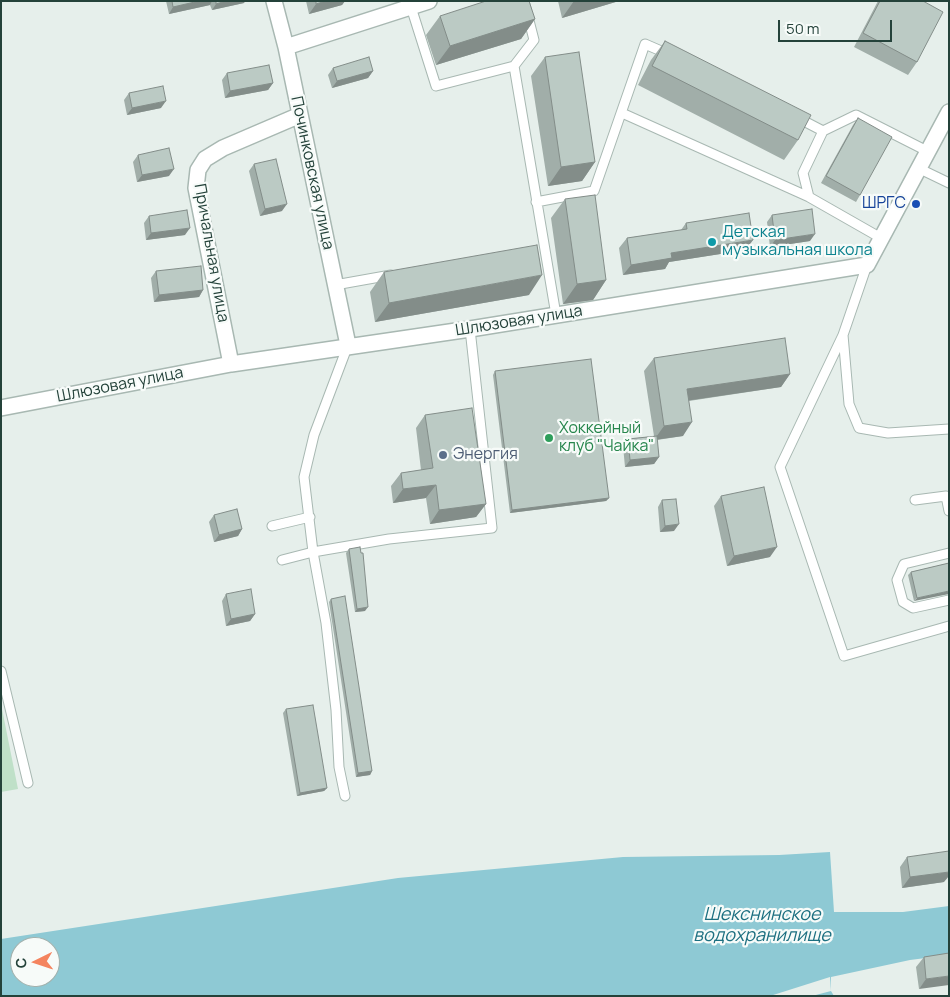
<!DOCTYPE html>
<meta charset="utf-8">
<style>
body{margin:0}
#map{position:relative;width:950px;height:997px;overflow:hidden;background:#e6efeb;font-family:Manrope,sans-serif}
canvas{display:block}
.frame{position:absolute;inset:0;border:2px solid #24423a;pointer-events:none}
.north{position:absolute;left:10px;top:937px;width:50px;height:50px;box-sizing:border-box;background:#f7fbf9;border:1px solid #a3b1ad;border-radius:50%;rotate:266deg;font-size:14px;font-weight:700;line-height:20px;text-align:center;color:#24423a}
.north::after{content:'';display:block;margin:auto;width:18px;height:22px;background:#f4845f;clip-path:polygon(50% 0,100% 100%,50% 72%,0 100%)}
.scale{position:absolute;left:778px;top:20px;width:114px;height:22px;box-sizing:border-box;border:2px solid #24423a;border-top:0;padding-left:6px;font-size:15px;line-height:18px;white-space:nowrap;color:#24423a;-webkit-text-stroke:4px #f7fbf9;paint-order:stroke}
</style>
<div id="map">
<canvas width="950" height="997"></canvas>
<div class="frame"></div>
<div class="north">С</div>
<div class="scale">50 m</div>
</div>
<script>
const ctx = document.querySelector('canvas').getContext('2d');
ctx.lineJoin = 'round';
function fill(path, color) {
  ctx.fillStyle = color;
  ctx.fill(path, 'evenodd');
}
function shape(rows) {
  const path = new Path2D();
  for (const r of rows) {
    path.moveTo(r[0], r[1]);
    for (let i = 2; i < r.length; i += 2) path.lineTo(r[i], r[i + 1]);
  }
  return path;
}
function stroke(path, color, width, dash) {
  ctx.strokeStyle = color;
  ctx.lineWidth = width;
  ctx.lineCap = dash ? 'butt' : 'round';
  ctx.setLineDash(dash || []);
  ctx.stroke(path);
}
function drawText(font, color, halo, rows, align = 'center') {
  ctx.font = font + ' Manrope,sans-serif';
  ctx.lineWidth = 4.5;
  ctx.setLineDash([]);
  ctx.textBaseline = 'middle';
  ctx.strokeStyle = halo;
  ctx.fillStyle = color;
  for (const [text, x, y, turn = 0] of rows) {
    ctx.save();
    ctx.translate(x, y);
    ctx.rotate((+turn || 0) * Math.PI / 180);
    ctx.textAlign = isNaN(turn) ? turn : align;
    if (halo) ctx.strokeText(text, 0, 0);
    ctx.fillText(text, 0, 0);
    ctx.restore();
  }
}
const green = shape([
 [1,704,18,789,1,792]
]);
const water = shape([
 [830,852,834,912,903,912,949,906,949,955,910,960,831,977,831,991,834,996,1,996,1,939,398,878,623,857,779,855],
 [20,947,50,947,50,977,20,977]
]);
const pier = shape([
 [830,977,831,991,812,996,770,996]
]);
const service = shape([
 [524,1,534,40,514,66,556,315],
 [411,7,436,86,514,66],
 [622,113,809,197],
 [798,118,823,131],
 [918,168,949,183],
 [536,202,594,191,645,44,668,54],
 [881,238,809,197,803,173,823,131,856,115,927,151],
 [867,265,843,335,780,467,844,656,949,626],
 [335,285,391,275],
 [843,335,849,404,859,428,888,433,949,429],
 [915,500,946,496,949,511],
 [272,526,310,517],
 [949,553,904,564,897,580,903,602,913,608,949,600],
 [282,560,313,552,389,539,492,528,470,329],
 [1,671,28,783],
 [345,796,339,767,336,710,326,623,313,552,304,477,314,435,348,345]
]);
const minor = shape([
 [274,1,286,47,348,345],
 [286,47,429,1],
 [231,364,196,188,198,170,205,159,223,148,300,115],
 [1,408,231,364,470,329,867,265,949,112]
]);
const wall = shape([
 [166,1,245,1,244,3,212,10,210,5,169,14],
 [306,1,345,1,342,5,309,14],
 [558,1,619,1,562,18],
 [878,1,923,1,917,62,908,75,854,47],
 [440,16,535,19,521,39,436,65,426,35],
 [665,41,798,140,784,160,638,85,651,60],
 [545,57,595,162,582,181,548,186,531,76],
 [333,68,373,71,368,78,332,88,328,75],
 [227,73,273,83,268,90,225,98,222,80],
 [129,93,161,108,127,115,124,100],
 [858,118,860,195,856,202,821,183,853,125],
 [138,155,169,176,137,182,133,162],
 [254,164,282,211,260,216,249,171],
 [565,199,606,280,593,300,563,304,551,218],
 [772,215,810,241,770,247,767,222],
 [149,216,185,235,146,240,144,223],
 [686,223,746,250,669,262,665,269,623,275,619,248,627,238,681,230],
 [156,271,203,290,199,297,154,302,151,278],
 [384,272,529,295,375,322,370,292],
 [654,358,790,374,781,387,689,401,683,436,657,440,659,457,654,464,625,467,623,446,628,439,654,436,644,371],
 [495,371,609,498,606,501,510,513,493,375],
 [425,415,486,504,476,517,430,524,426,498,393,503,391,486,401,473,421,470,416,428],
 [721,496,770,557,727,566,714,506],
 [662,500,674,531,660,532,658,507],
 [214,515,242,529,238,536,214,542,209,522],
 [349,549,365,611,355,612,346,553],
 [949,563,914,601,908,575,911,572],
 [226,594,255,614,250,621,226,626,222,601],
 [331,599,372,771,370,775,356,777,329,602],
 [286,709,327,788,324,791,297,796,283,713],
 [907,857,944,882,902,888,900,867],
 [949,953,919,989,916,967,924,957]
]);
const shadedWall = shape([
 [199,1,212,1,210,5,169,14,173,7],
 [226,1,245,1,244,3,212,10,216,4],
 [326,1,345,1,342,5,309,14,316,4],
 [574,1,619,1,562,18],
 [535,19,521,39,436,65,450,46],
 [373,71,368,78,332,88,337,81],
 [273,83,268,90,225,98,230,91],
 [166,101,161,108,127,115,132,108],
 [595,162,582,181,548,186,561,167],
 [174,169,169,176,137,182,142,175],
 [287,204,282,211,260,216,265,209],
 [190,228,185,235,146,240,151,233],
 [815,234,810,241,770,247,775,240],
 [753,240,746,250,669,262,665,269,623,275,631,265,671,253],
 [542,275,529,295,375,322,389,303],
 [606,280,593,300,563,304,577,284],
 [203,290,199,297,154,302,159,295],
 [790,374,781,387,678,402,687,389],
 [692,422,683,436,654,440,664,426],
 [659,457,654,464,625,467,630,460],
 [436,485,426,498,393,503,403,489],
 [609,498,606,501,510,513,512,510],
 [486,504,476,517,430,524,439,510],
 [679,524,674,531,660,532,665,526],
 [242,529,238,536,214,542,219,535],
 [777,547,770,557,727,566,734,556],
 [949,591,949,594,914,601,917,598],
 [368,607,365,611,355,612,357,609],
 [255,614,250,621,226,626,231,619],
 [372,771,370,775,356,777,358,773],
 [327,788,324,791,297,796,300,793],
 [949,872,949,876,944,882,902,888,910,877],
 [949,976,949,985,919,989,926,979]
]);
const building = shape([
 [172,1,199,1,173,7,172,1],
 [216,1,226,1,216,4,216,1],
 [316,1,326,1,316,4,316,1],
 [486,1,529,1,535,19,450,46,440,16,486,1],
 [880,1,923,1,943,12,917,62,863,33,880,1],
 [665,41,811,115,798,140,652,66,665,41],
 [579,52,595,162,561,167,545,57,579,52],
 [369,57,373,71,337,81,333,68,369,57],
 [269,65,273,83,230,91,227,73,269,65],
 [163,86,166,101,132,108,129,93,163,86],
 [858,118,892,137,860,195,826,176,858,118],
 [169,148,174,169,142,175,138,155,169,148],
 [276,159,287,204,265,209,254,164,276,159],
 [595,195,606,280,577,284,565,199,595,195],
 [812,209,815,234,775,240,772,215,812,209],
 [187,210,190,228,151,233,149,216,187,210],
 [749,213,753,240,671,253,672,258,631,265,627,238,687,229,686,223,749,213],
 [537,245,542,275,389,303,384,272,537,245],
 [201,266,203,290,159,295,156,271,201,266],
 [785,338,790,374,687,389,692,422,664,426,654,358,785,338],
 [591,359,609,498,512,510,495,371,591,359],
 [472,408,486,504,439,510,436,485,403,489,401,473,433,468,425,415,472,408],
 [657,436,659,457,630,460,628,439,657,436],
 [764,487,777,547,734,556,721,496,764,487],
 [676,499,679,524,665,526,662,500,676,499],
 [237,509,242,529,219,535,214,515,237,509],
 [360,547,361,553,363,553,368,607,357,609,349,549,360,547],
 [949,563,949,591,917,598,911,572,949,563],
 [251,589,255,614,231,619,226,594,251,589],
 [345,596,372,771,358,773,331,599,345,596],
 [313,705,327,788,300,793,286,709,313,705],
 [949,851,949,872,910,877,907,857,949,851],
 [949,953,949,976,926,979,924,957,949,953]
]);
const markers = [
 [916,204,5,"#1a4fb4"],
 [712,242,5,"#0f9aa8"],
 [549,438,5,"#2e9e5b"],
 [443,455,5,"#5c6f8a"]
];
const streetNames = [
 ["Починковская улица",312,173,78],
 ["Причальная улица",211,253,80],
 ["Шлюзовая улица",519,321,-9],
 ["Шлюзовая улица",120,385,-11]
];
const transitNames = [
 ["ШРГС",906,204]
];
const cultureNames = [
 ["Детская",722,233],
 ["музыкальная школа",722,251]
];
const leisureNames = [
 ["Хоккейный",559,429],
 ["клуб \"Чайка\"",559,447]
];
const serviceNames = [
 ["Энергия",453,455]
];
const waterNames = [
 ["Шекснинское",762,915],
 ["водохранилище",762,936]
];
fill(green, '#bfe0c8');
fill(water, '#8ec9d4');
fill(pier, '#e6efeb');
stroke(service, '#a8b8b2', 11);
stroke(minor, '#a8b8b2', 18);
stroke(service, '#fff', 9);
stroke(minor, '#fff', 15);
fill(wall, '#a1aea9');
fill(shadedWall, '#838d89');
fill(building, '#bbcac4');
stroke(building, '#838d89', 1);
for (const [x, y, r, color] of markers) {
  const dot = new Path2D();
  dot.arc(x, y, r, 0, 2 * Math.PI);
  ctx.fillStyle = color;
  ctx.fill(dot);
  stroke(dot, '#f7fbf9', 2);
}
drawText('16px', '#24423a', '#f7fbf9', streetNames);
drawText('16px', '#164399', '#f7fbf9', transitNames, 'right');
drawText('16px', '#0d838f', '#f7fbf9', cultureNames, 'left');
drawText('16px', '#27864d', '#f7fbf9', leisureNames, 'left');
drawText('16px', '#4e5e75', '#f7fbf9', serviceNames, 'left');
drawText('italic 18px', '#1c6f80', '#f7fbf9', waterNames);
</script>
